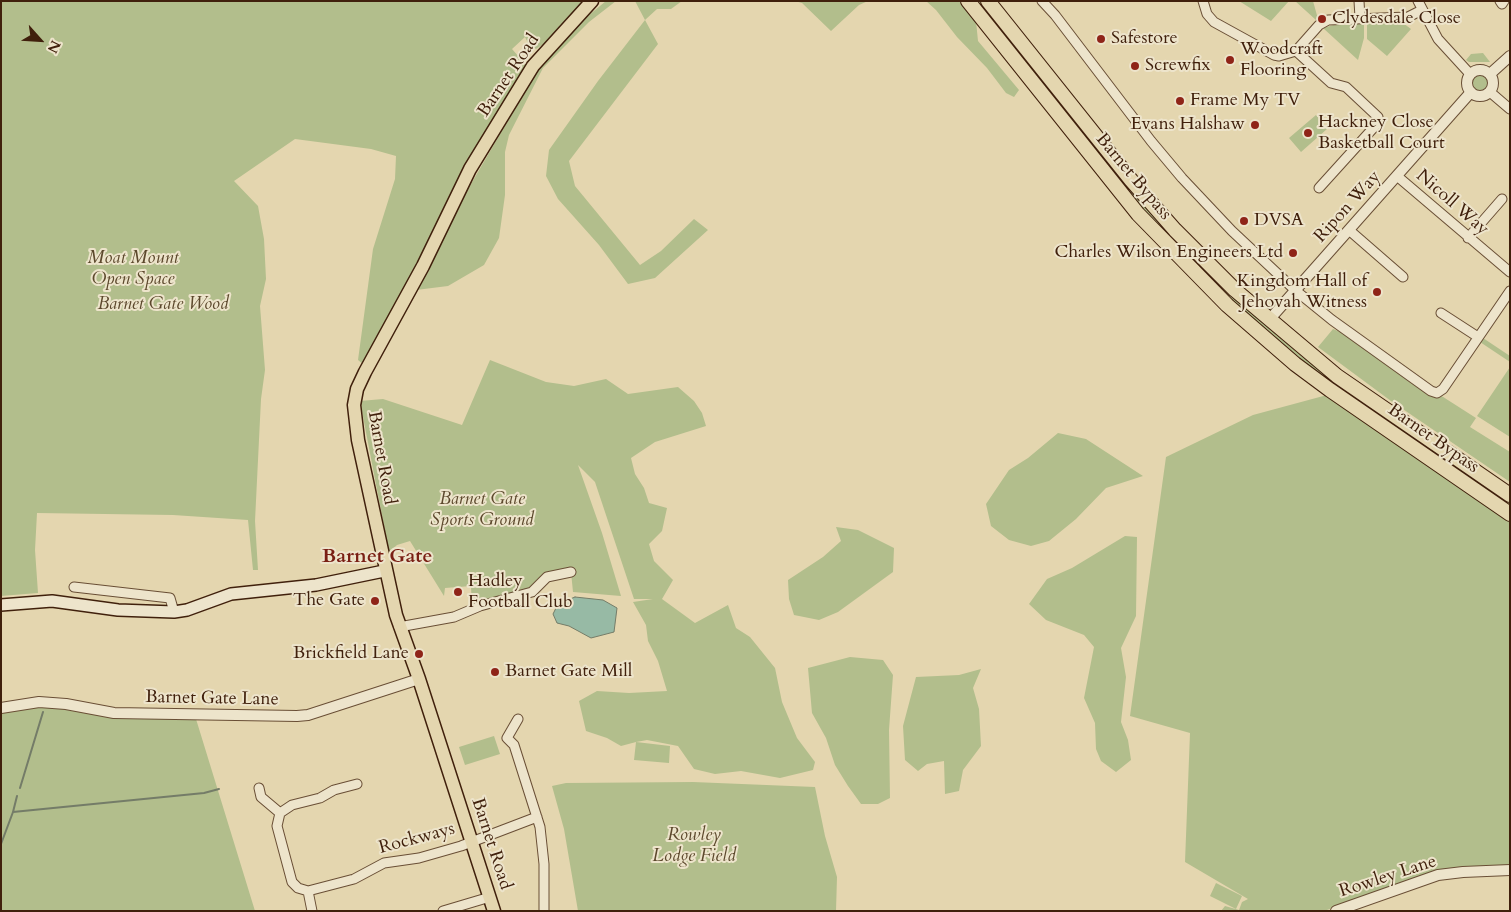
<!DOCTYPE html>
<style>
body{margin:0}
#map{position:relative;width:1511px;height:912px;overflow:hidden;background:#e4d6af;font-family:Cardo,serif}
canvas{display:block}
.frame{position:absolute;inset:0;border:2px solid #40200c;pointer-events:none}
.north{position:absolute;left:15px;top:15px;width:50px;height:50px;-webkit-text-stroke:4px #ede4cb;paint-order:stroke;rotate:116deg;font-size:14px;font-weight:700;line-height:20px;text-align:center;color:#40200c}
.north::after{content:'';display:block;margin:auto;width:18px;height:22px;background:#40200c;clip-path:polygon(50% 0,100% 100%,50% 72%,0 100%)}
</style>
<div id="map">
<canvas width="1511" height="912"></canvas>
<div class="frame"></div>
<div class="north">N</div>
</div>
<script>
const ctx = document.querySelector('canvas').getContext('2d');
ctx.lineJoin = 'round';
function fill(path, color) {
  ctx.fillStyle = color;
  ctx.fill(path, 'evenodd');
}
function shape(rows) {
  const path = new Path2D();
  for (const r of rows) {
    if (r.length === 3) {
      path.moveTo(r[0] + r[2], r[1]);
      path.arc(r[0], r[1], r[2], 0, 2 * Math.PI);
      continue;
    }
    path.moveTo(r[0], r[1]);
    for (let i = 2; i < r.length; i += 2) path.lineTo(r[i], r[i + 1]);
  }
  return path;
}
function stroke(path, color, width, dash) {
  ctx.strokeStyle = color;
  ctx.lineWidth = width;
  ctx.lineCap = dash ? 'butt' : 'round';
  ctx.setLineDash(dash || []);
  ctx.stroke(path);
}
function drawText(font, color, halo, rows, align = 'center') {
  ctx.font = font + ' Cardo,serif';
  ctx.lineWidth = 4;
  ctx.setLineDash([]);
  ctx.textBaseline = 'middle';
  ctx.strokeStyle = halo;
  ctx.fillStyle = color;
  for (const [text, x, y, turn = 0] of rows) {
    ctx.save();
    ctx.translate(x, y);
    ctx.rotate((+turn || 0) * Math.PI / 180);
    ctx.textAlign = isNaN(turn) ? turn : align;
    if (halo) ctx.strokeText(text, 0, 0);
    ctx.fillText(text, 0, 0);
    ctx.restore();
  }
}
const green = shape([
 [1,1,586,1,548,41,536,49,528,43,525,37,512,49,526,65,455,185,404,290,364,365,358,360,373,249,395,179,396,156,371,149,295,139,234,181,258,206,264,239,266,279,260,306,265,370,261,399,255,521,258,570,253,570,248,520,173,515,37,513,35,550,38,593,1,596],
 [606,1,616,1,589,22,543,68,509,135,505,152,505,195,499,238,484,265,448,286,416,290,457,208,535,74,566,34],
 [635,1,682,1,671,9,657,9,645,20,658,44,569,161,575,186,640,265,661,251,694,219,708,230,655,278,628,284,599,245,558,199,546,176,549,150,598,81,645,20],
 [795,1,868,1,859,5,831,31,802,3],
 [926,1,960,1,976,21,978,41,1019,90,1014,97,1006,93,987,68,957,37,936,10],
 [976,1,981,1,1121,178,1200,266,1298,353,1386,418,1510,503,1510,507,1371,412,1304,363,1220,290,1148,215],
 [1239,1,1289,1,1271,21],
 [1295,1,1313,1,1318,19,1316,20],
 [1364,23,1364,38,1358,60,1323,28,1337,24],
 [1367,23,1403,23,1411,29,1387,56,1367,39],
 [1483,53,1490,62,1469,62,1466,60,1471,54],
 [1481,83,9],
 [1316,115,1327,129,1301,152,1289,138],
 [1333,329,1343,333,1476,418,1470,427,1510,452,1510,482,1391,401,1318,347],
 [1483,338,1510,356,1510,362,1480,342],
 [490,360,546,382,574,386,606,379,628,394,678,387,694,401,702,413,706,426,655,442,631,458,635,474,644,488,649,503,667,508,662,531,649,544,654,561,673,580,662,599,695,623,728,605,736,628,750,637,775,668,782,702,797,738,815,762,813,770,780,778,741,771,715,774,694,769,678,746,647,740,636,742,670,746,669,763,634,760,636,742,621,746,607,738,586,731,579,701,597,691,629,693,667,691,658,661,648,641,646,625,633,602,653,599,634,599,595,482,578,465,602,533,621,596,573,592,571,572,546,577,532,592,472,610,471,586,445,588,444,596,410,541,397,545,389,552,360,401,383,399,462,425],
 [1510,367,1510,437,1477,416],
 [1327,395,1510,522,1510,868,1439,871,1324,911,1221,911,1225,906,1239,910,1242,902,1248,899,1185,862,1190,733,1130,716,1166,457,1253,415],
 [1058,433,1086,439,1143,476,1106,488,1076,519,1049,541,1031,546,1009,540,991,526,986,504,1009,470,1028,458],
 [836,527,858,530,894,548,893,572,838,612,819,620,794,615,789,599,788,580,823,557,841,541],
 [1125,536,1137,537,1136,616,1121,648,1126,677,1121,722,1128,740,1131,760,1116,772,1101,761,1096,749,1095,723,1084,698,1094,647,1084,635,1046,620,1029,604,1047,579,1072,568],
 [850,657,883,660,893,675,889,730,890,798,878,804,861,804,848,786,835,765,826,738,812,713,808,668],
 [981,669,973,688,979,709,981,746,963,770,959,791,945,794,944,761,927,764,918,771,905,760,903,726,916,677,959,675],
 [34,706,65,707,116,719,196,719,255,911,1,911,1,713],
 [494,736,500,754,465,765,459,747],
 [693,782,815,787,825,836,837,877,836,911,578,911,564,829,552,786,566,783],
 [1216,883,1242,896,1236,909,1210,896]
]);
const water = shape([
 [575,597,603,600,617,608,614,632,591,638,569,626,557,623,553,614,558,604,575,597]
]);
const stream = shape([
 [20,788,43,712],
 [13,812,17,796],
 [1,844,13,812,204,793,219,789]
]);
const minor = shape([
 [1042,1,1055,15,1151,141,1182,178,1232,231,1295,290,1332,320,1431,391,1437,393,1443,389,1510,291],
 [1203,1,1207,14,1214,22,1274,55,1279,56,1296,51,1319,25,1328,20,1408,17,1422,10],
 [1359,1,1360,18],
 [1418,1,1438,39,1470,74],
 [1500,1,1502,4,1504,1],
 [1296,51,1331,83,1346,87,1378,117,1376,125,1319,188],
 [1490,92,1510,109],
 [1397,176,1510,272],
 [1349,230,1403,277],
 [1468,238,1502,199],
 [1441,313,1478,337],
 [74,587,170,598,174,612],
 [399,627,454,617,480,606,532,592,547,577,571,572],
 [518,719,507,738,514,745,540,827,544,864,544,911],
 [357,784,334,790,320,798,292,805,280,813,277,826,292,882,298,888,308,891,354,879,384,863,419,858,461,846,537,817],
 [259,788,261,797,280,813],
 [308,891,312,911],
 [443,911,490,897]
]);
const tertiary = shape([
 [1480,83,13],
 [1490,74,1510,56],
 [1269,320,1471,92],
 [1,708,39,702,66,704,114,713,297,716,308,715,419,679],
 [1336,911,1438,875,1463,872,1510,870]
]);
const secondary = shape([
 [1,605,52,601,118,610,174,612,187,610,231,594,316,585,384,571]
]);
const primary = shape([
 [494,911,419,679,396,615,358,440,354,405,357,389,365,372,423,266,470,169,533,66,592,1]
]);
const trunk = shape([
 [968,1,1138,214,1227,305,1295,364,1330,390,1510,514],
 [988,1,1131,180,1175,230,1235,290,1337,376,1510,495]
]);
const markers = [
 [1322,19,5,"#8f2418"],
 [1101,39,5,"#8f2418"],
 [1230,60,5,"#8f2418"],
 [1135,66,5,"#8f2418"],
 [1180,101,5,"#8f2418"],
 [1255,125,5,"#8f2418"],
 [1308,133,5,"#8f2418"],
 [1244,221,5,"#8f2418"],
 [1293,253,5,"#8f2418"],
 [1377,292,5,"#8f2418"],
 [458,592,5,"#8f2418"],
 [375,601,5,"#8f2418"],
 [419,654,5,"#8f2418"],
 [495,672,5,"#8f2418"]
];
const poiNames = [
 ["Clydesdale Close",1332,19],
 ["Safestore",1111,39],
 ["Woodcraft",1240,50],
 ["Flooring",1240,71],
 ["Screwfix",1145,66],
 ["Frame My TV",1190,101],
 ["Hackney Close",1318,123],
 ["Basketball Court",1318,144],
 ["Evans Halshaw",1245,125,"right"],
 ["DVSA",1254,221],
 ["Charles Wilson Engineers Ltd",1283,253,"right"],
 ["Kingdom Hall of",1367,282,"right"],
 ["Jehovah Witness",1367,303,"right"],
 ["Hadley",468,582],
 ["Football Club",468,603],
 ["The Gate",365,601,"right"],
 ["Brickfield Lane",409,654,"right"],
 ["Barnet Gate Mill",505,672]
];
const streetNames = [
 ["Barnet Road",509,76,-56],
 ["Barnet Bypass",1133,177,50],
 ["Nicoll Way",1452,203,41],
 ["Ripon Way",1348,207,-48],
 ["Barnet Bypass",1433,439,35],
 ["Barnet Road",381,458,80],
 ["Barnet Gate Lane",212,699,1],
 ["Rockways",417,839,-15],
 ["Barnet Road",491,844,72],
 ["Rowley Lane",1388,877,-18]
];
const parkNames = [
 ["Moat Mount",133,259],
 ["Open Space",133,280],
 ["Barnet Gate Wood",163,305],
 ["Barnet Gate",482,500],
 ["Sports Ground",482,521],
 ["Rowley",694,836],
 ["Lodge Field",694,857]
];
const quarterNames = [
 ["Barnet Gate",377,557]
];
fill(green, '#b2be8c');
fill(water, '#97baa5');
stroke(water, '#747c68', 1);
stroke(stream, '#747c68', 2);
stroke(minor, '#694e35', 11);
stroke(tertiary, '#694e35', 12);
stroke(secondary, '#40200c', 14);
stroke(primary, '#40200c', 15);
stroke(trunk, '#40200c', 16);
stroke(minor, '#ede4cb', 9);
stroke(tertiary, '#ede4cb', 10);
stroke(secondary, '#ede4cb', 11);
stroke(primary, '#e4d6af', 12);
stroke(trunk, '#e4d6af', 14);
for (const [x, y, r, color] of markers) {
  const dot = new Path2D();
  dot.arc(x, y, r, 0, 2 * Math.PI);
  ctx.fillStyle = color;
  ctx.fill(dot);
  stroke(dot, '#ede4cb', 2);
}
drawText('18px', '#40200c', '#ede4cb', poiNames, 'left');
drawText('18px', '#40200c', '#ede4cb', streetNames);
drawText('italic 18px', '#5c482c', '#ede4cb', parkNames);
drawText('bold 20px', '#7a1f14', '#ede4cb', quarterNames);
</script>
